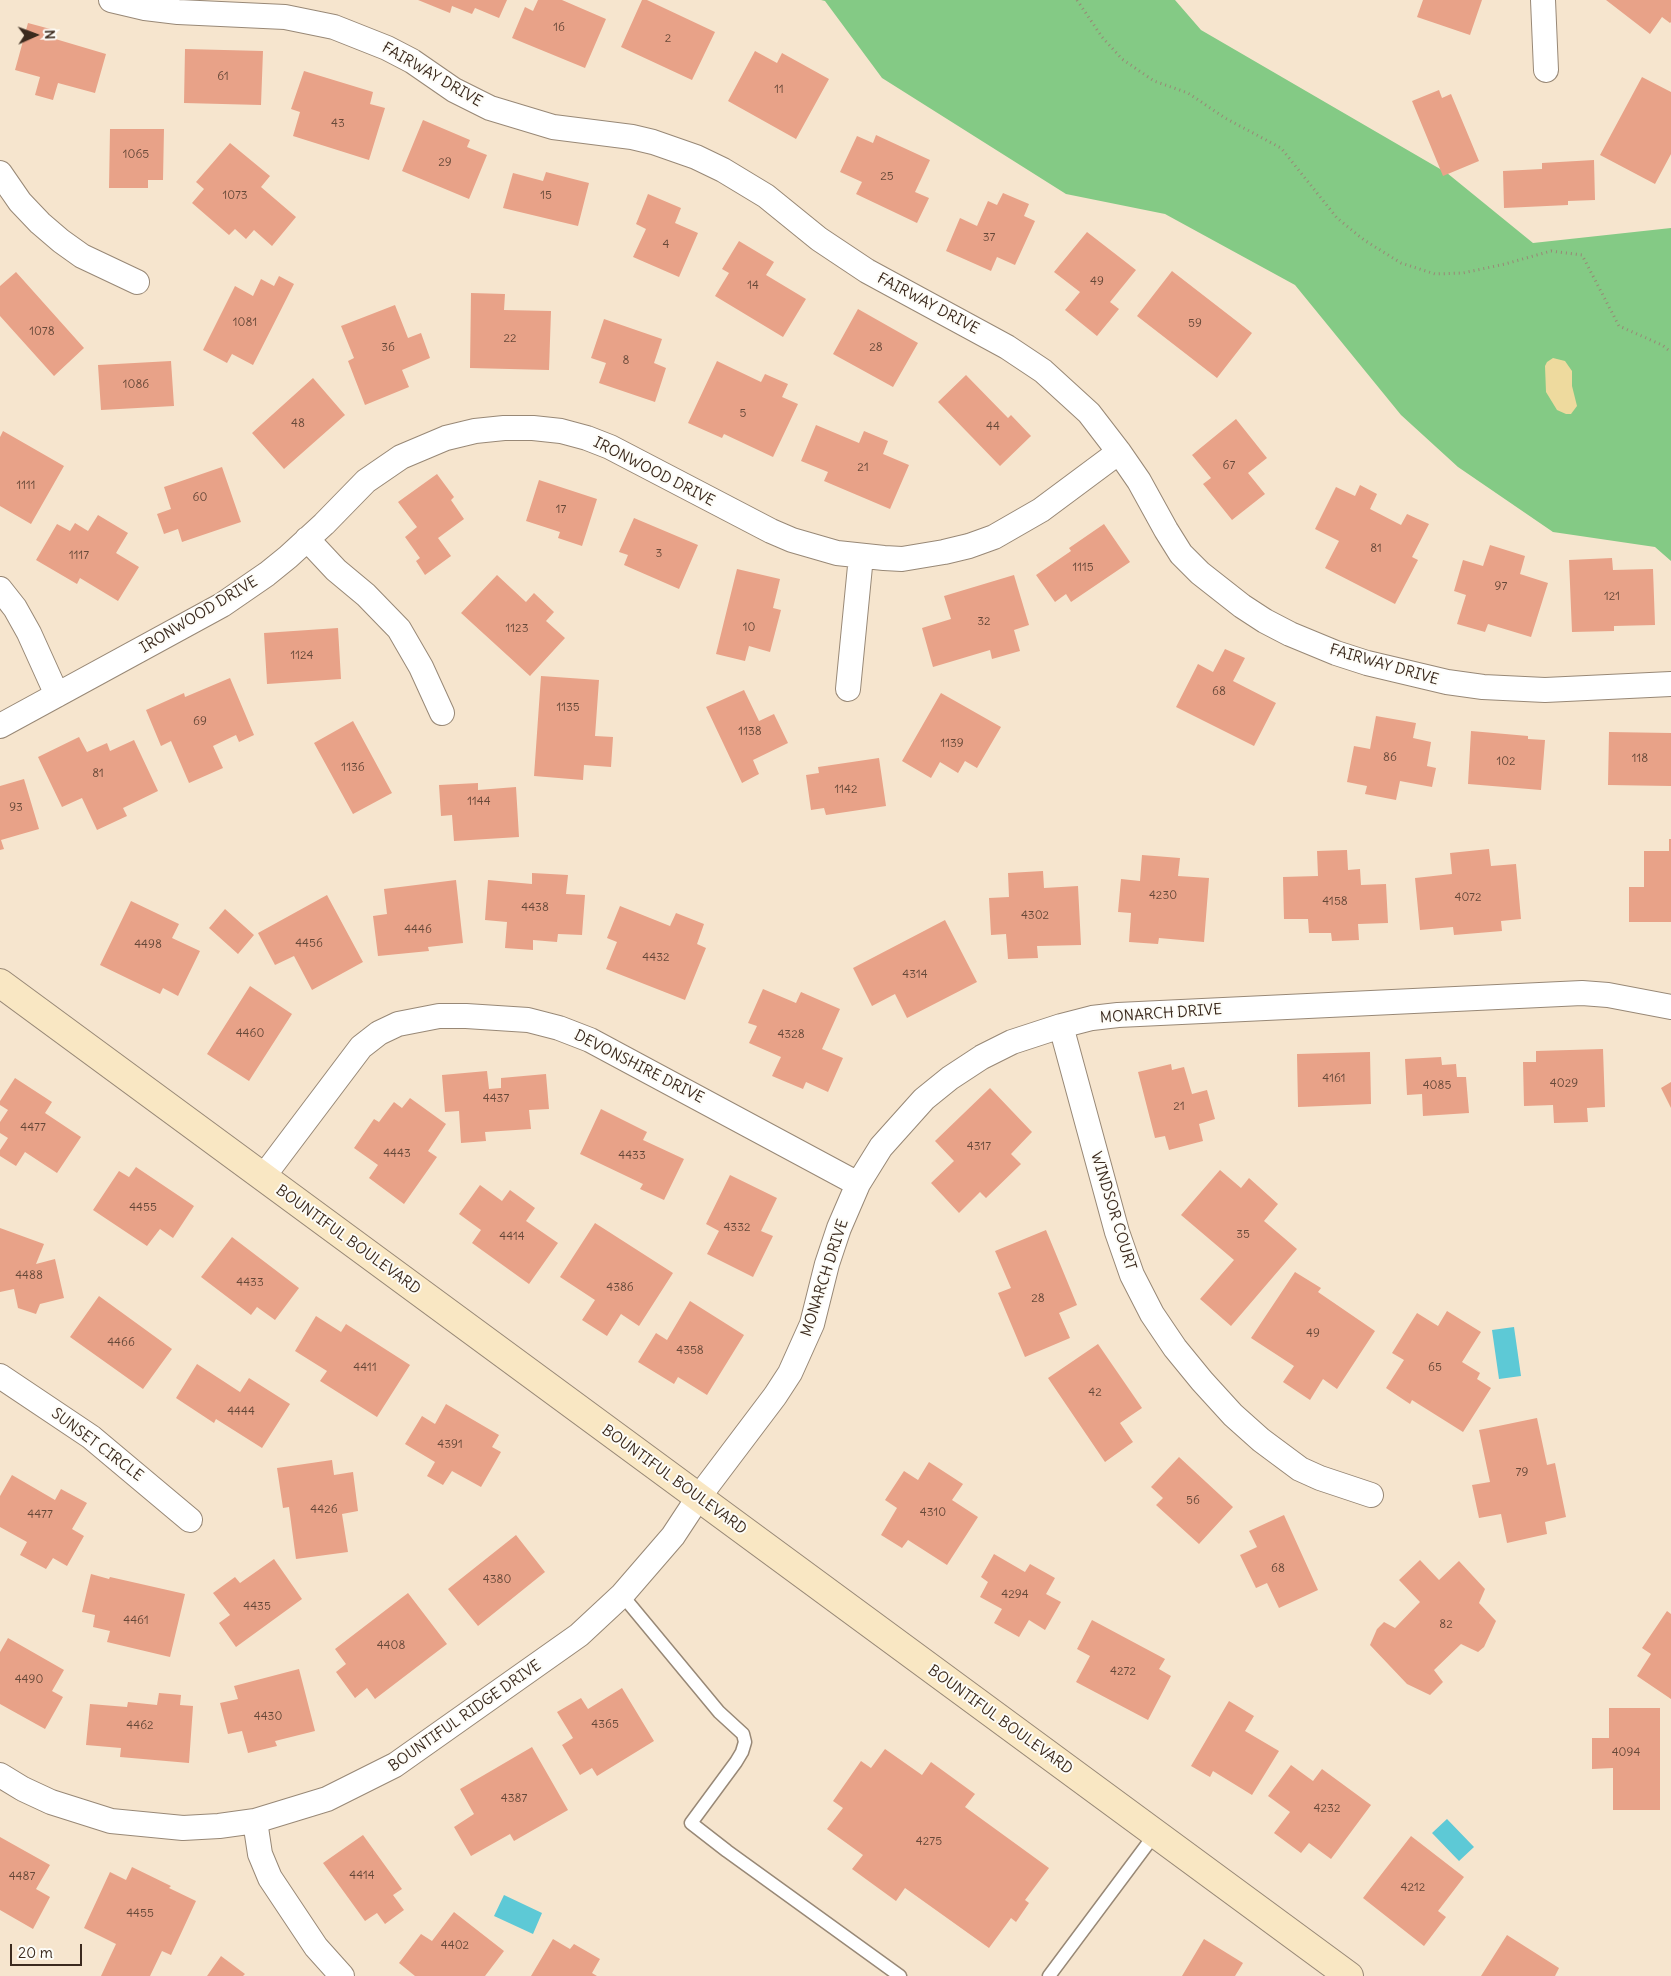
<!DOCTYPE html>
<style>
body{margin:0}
#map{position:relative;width:1671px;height:1976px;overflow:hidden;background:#f6e5ce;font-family:Delius,sans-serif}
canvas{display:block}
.north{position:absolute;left:10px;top:10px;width:50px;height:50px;-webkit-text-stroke:4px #fdfcf7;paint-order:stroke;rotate:88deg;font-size:14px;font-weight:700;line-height:20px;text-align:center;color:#3b2a1e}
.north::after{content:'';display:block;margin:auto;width:18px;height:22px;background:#3b2a1e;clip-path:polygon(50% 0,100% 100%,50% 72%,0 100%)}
.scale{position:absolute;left:10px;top:1944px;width:72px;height:22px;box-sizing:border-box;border:2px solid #3b2a1e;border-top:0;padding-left:6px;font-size:15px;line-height:18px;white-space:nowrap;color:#3b2a1e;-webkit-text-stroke:4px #fdfcf7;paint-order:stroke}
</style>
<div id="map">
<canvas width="1671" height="1976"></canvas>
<div class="north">N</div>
<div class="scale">20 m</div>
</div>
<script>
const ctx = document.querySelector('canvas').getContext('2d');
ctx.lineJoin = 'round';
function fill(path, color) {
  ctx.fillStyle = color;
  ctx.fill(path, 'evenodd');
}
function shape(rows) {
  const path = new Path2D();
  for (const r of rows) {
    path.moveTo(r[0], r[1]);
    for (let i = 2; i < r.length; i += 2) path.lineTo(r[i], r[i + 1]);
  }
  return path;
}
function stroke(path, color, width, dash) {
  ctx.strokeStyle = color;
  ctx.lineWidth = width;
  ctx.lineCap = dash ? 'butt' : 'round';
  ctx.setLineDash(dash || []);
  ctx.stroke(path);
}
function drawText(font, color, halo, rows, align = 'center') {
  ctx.font = font + ' Delius,sans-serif';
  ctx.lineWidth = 4;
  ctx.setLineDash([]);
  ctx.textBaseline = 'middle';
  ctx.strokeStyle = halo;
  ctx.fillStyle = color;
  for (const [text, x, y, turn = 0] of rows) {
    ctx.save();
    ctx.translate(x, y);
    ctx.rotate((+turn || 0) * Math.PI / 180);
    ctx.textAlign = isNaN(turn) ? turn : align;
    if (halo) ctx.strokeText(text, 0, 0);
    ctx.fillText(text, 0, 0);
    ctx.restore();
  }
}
const green = shape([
 [821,0,1175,0,1201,30,1447,173,1533,243,1671,228,1671,561,1655,547,1553,532,1458,467,1401,415,1295,285,1165,214,1066,194,882,78,825,1]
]);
const sand = shape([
 [1553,358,1565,361,1572,371,1572,386,1577,406,1571,414,1566,414,1557,410,1546,392,1545,366,1547,362]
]);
const water = shape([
 [1514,1327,1521,1376,1499,1379,1492,1330],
 [1447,1819,1474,1847,1459,1861,1432,1833],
 [504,1895,542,1913,533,1934,494,1916]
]);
const building = shape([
 [418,0,507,0,499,18,475,8,472,14,452,6,450,13],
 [538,0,562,0,606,19,585,68,512,38,525,7,533,11],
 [642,0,647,0,715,32,692,80,621,47],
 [1423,0,1482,0,1470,35,1417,17],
 [1606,0,1671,0,1671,22,1670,23,1662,17,1650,34],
 [28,23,54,30,52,38,106,54,95,93,58,83,53,100,35,95,40,77,15,70],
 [185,49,263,51,261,105,184,103],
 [755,51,777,63,782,53,829,79,796,139,728,101],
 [304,71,373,92,370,104,385,108,369,160,293,136,300,112,291,109],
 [1642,77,1671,92,1671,154,1655,184,1600,155],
 [1439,90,1442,98,1451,94,1479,161,1443,176,1412,101],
 [423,120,470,140,467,147,487,155,469,199,402,171],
 [110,129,164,129,163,180,148,180,148,188,109,188],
 [876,135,930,160,915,192,929,198,917,223,856,194,862,182,840,172,857,136,873,143],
 [230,143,270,176,261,187,296,217,272,246,254,230,246,239,235,229,229,235,192,203,204,189,196,182],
 [1594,160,1595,200,1568,201,1568,205,1504,208,1503,171,1542,169,1542,163],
 [546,172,589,183,578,226,503,208,513,173,543,181],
 [1003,193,1029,204,1024,216,1035,221,1015,265,997,257,991,271,946,251,960,218,977,226,988,201,997,205],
 [648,194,681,208,675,223,698,233,679,277,633,257,646,229,636,224],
 [1087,232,1136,270,1110,302,1119,309,1097,336,1065,310,1080,292,1054,272],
 [739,241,774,262,766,275,806,299,783,337,715,296,729,273,722,269],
 [1172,271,1252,333,1217,378,1137,316],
 [16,272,84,348,54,376,0,316,0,286],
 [279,276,294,284,253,365,232,354,227,363,203,350,235,286,253,296,261,279,274,286],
 [471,293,505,294,504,310,551,311,549,370,470,368],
 [395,305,408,338,421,333,430,358,402,370,409,387,365,405,348,361,354,358,341,326],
 [858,309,918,343,893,387,833,354],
 [604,319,662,339,654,363,666,368,655,402,599,383,606,363,591,358],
 [171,361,174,406,101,410,98,365],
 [717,361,761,382,765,374,788,384,782,397,798,404,773,457,724,434,722,438,688,423],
 [966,375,1008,418,1011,415,1031,436,1000,466,938,402],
 [313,378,345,415,284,469,252,433],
 [1236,419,1267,458,1248,473,1265,494,1232,520,1203,484,1211,478,1192,455],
 [816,425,859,443,864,431,888,441,883,454,909,465,890,509,824,481,828,472,801,461],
 [3,431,64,466,31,524,0,506,0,437],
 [222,467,241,522,182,542,178,529,164,534,157,514,171,509,164,487],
 [437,474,454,497,451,500,464,519,438,538,451,556,425,575,416,561,420,558,405,537,417,527,398,502],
 [539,480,597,499,582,546,558,538,560,532,526,521],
 [1360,485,1377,494,1370,509,1401,525,1407,514,1429,524,1412,557,1418,560,1395,604,1325,568,1339,541,1315,529,1336,487,1355,496],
 [98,515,128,533,116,553,139,567,118,601,80,578,77,584,36,560,57,524,70,531,75,523,88,531],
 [634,518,698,545,679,589,624,565,628,555,619,552],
 [1104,524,1130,562,1071,602,1066,594,1055,602,1036,575,1071,551,1069,548],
 [1490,545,1525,556,1520,574,1548,583,1531,637,1488,624,1485,632,1457,624,1466,595,1454,591,1463,560,1483,566],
 [1612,558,1613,570,1653,569,1655,625,1614,626,1614,631,1572,632,1569,560],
 [737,569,780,579,773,608,781,610,770,652,749,646,745,661,716,654],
 [497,575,526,602,534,593,554,612,546,621,565,638,530,676,461,613],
 [1014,575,1029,625,1014,630,1020,651,992,659,990,650,933,667,922,628,951,619,944,596],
 [338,628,341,679,267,684,264,633],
 [1225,649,1245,658,1233,681,1276,703,1254,746,1176,707,1198,664,1213,672],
 [541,676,599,680,595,736,613,737,611,767,584,765,583,780,534,776],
 [230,678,254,735,239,742,236,735,213,746,223,768,189,783,171,741,161,746,146,710,184,693,185,697],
 [744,690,759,721,774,714,788,743,753,760,759,774,742,783,706,707],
 [941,693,1001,727,977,768,965,761,958,773,940,762,931,778,902,761],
 [1376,716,1416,723,1413,738,1431,742,1427,766,1436,768,1432,787,1400,781,1396,800,1365,794,1367,786,1347,782,1354,746,1370,749],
 [353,721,392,793,353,814,314,743],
 [1471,731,1528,736,1528,739,1545,740,1541,790,1468,784],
 [1609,732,1671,733,1671,786,1608,785],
 [79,737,87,752,107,743,110,751,134,740,158,791,123,808,127,816,97,830,82,798,62,807,38,757],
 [879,758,886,806,826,815,824,808,811,810,806,775,819,773,818,767],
 [24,779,39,829,1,840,4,849,0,850,0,786],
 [478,783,478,790,516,787,519,837,454,841,452,815,441,816,439,785],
 [1669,839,1671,839,1671,922,1629,922,1629,887,1644,887,1644,851,1669,851],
 [1489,849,1491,866,1516,864,1521,919,1501,921,1502,931,1454,935,1453,927,1420,930,1415,878,1452,874,1450,853],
 [1347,850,1348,870,1360,869,1361,885,1386,884,1388,923,1358,924,1359,940,1332,941,1331,933,1309,933,1308,919,1284,919,1283,877,1318,876,1317,851],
 [1142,855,1180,858,1178,876,1209,878,1204,942,1159,938,1158,944,1129,942,1131,913,1118,912,1121,879,1140,881],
 [1043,871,1044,888,1078,886,1081,945,1037,946,1038,958,1008,959,1006,934,991,935,989,898,1009,897,1008,873],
 [532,873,568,875,566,894,585,895,582,935,558,934,557,942,533,940,533,950,505,948,507,922,485,920,488,880,532,884],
 [456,880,463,943,428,947,429,951,378,956,373,916,387,914,384,889],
 [327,895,363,962,312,990,294,956,275,965,258,933],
 [131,901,179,924,172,938,200,951,178,996,163,988,160,994,100,965],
 [620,906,670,926,676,913,704,924,697,944,706,948,685,1000,606,969,617,942,607,938],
 [225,909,254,935,238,954,209,928],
 [945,920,977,982,907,1018,895,994,872,1006,853,968],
 [250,986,292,1014,249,1081,207,1054],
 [763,989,796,1003,801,992,840,1009,822,1049,843,1058,828,1092,806,1082,803,1089,772,1076,781,1057,749,1043,757,1026,748,1023],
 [1603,1049,1605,1107,1587,1108,1588,1122,1554,1123,1553,1105,1524,1106,1523,1062,1536,1062,1536,1051],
 [1370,1052,1371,1104,1298,1107,1297,1054],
 [1441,1057,1442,1065,1456,1064,1457,1077,1466,1077,1469,1113,1423,1116,1422,1094,1407,1095,1405,1059],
 [1171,1064,1172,1070,1184,1067,1192,1094,1207,1090,1215,1119,1199,1124,1203,1141,1169,1150,1165,1136,1155,1138,1138,1072],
 [487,1071,489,1089,501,1088,501,1078,546,1074,549,1109,529,1110,531,1129,485,1132,486,1141,461,1143,459,1111,445,1112,442,1075],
 [15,1078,52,1102,45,1113,81,1137,57,1173,25,1152,16,1166,0,1156,0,1150,8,1138,0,1133,0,1122,8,1110,0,1105,0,1101],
 [1671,1082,1671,1108,1661,1088],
 [990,1088,1032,1132,1011,1154,1021,1164,986,1198,980,1192,959,1213,931,1183,954,1161,935,1141],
 [410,1098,446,1124,428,1151,437,1157,404,1204,369,1178,378,1165,354,1148,374,1119,379,1122,394,1102,402,1108],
 [601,1109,647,1132,643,1140,684,1159,664,1200,640,1189,643,1184,580,1154],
 [136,1167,194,1206,173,1238,160,1229,147,1246,93,1210,119,1171,129,1177],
 [1220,1170,1241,1188,1249,1178,1278,1204,1264,1221,1297,1249,1231,1326,1200,1299,1234,1260,1181,1215],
 [730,1175,777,1198,761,1231,773,1236,753,1277,707,1254,719,1231,706,1224],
 [480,1185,502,1201,510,1190,535,1208,526,1221,558,1243,529,1284,472,1243,481,1230,459,1214],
 [595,1223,673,1273,639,1326,621,1314,607,1336,582,1320,595,1300,560,1277],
 [0,1228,44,1244,36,1264,55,1259,64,1298,40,1304,36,1314,18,1308,14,1289,0,1292],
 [1046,1230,1077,1305,1059,1313,1070,1338,1025,1357,998,1293,1011,1288,995,1251],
 [232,1237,299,1288,275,1320,257,1307,251,1315,201,1277],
 [1295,1272,1321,1288,1318,1292,1375,1331,1337,1389,1323,1379,1310,1400,1283,1382,1294,1366,1251,1338],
 [99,1296,172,1349,143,1389,70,1337],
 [690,1301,744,1335,707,1395,678,1377,674,1384,638,1362,656,1333,667,1340],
 [1447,1311,1481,1332,1462,1362,1480,1373,1477,1379,1491,1388,1463,1432,1412,1400,1410,1404,1386,1388,1404,1360,1392,1353,1417,1313,1438,1326],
 [316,1316,341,1332,346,1324,410,1365,377,1417,320,1381,327,1371,295,1351],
 [1098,1344,1142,1408,1120,1423,1133,1442,1105,1462,1048,1378],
 [197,1364,240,1392,249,1378,290,1404,262,1448,216,1419,214,1423,176,1398],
 [446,1404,499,1435,492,1447,501,1452,481,1487,452,1471,443,1485,427,1476,435,1462,405,1444,422,1416,435,1424],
 [1537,1418,1547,1465,1555,1463,1566,1517,1545,1522,1547,1534,1507,1543,1501,1514,1479,1518,1472,1485,1490,1482,1479,1430],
 [1179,1457,1233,1507,1199,1544,1156,1505,1163,1498,1151,1487],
 [332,1460,334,1475,353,1472,358,1511,342,1514,348,1552,296,1559,289,1507,283,1508,277,1468],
 [929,1462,963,1484,952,1500,978,1517,947,1565,908,1540,902,1548,881,1535,897,1508,885,1500,904,1471,918,1480],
 [12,1475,55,1500,61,1489,87,1503,72,1529,84,1536,67,1566,53,1558,46,1569,20,1555,27,1542,0,1527,0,1496],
 [1284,1515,1318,1590,1279,1608,1267,1583,1256,1588,1240,1555,1257,1547,1249,1531],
 [516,1535,545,1572,478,1626,448,1589],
 [994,1554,1025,1572,1030,1564,1055,1578,1046,1594,1061,1602,1045,1630,1029,1620,1019,1637,994,1623,1002,1609,980,1597,988,1582,981,1577],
 [274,1559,302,1599,236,1647,219,1623,230,1615,213,1593,235,1577,240,1583],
 [1420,1560,1439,1580,1459,1561,1485,1589,1479,1603,1496,1621,1484,1647,1478,1652,1461,1644,1434,1670,1443,1682,1430,1695,1407,1684,1370,1645,1377,1629,1384,1622,1395,1628,1420,1602,1399,1580],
 [91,1574,109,1579,110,1577,185,1594,170,1657,107,1642,110,1631,93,1627,95,1615,82,1612],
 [408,1593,447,1644,375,1699,367,1688,355,1698,336,1672,346,1664,335,1649],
 [1667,1611,1671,1614,1671,1699,1637,1676,1651,1654,1642,1648],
 [1092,1620,1165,1659,1159,1669,1171,1676,1148,1720,1076,1682,1090,1656,1077,1649],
 [8,1638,64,1670,52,1691,63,1697,45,1729,0,1704,0,1652],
 [299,1669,315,1731,275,1741,277,1746,248,1753,242,1731,228,1734,220,1703,238,1699,234,1686],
 [622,1688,654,1741,597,1776,592,1768,580,1775,562,1745,573,1738,557,1712,581,1698,588,1709],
 [159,1693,181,1695,180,1705,193,1706,189,1763,120,1757,121,1748,86,1745,90,1704,127,1707,128,1702,157,1705],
 [1229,1701,1254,1716,1245,1731,1279,1751,1252,1795,1213,1771,1210,1777,1191,1766],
 [1609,1708,1660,1708,1660,1810,1613,1810,1613,1768,1592,1769,1592,1738,1609,1738],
 [532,1747,568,1810,514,1841,510,1834,471,1856,454,1827,474,1814,460,1789],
 [885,1749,922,1775,931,1762,975,1794,965,1807,1049,1868,1025,1900,1029,1903,1016,1922,1011,1918,989,1948,905,1888,896,1901,852,1869,863,1855,827,1829,843,1808,833,1801,861,1761,871,1768],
 [1291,1765,1313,1781,1322,1769,1371,1805,1331,1859,1309,1843,1301,1853,1274,1833,1290,1812,1268,1796],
 [363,1835,402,1889,393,1895,404,1910,385,1924,377,1913,365,1921,323,1863],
 [1411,1836,1464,1877,1438,1911,1446,1917,1424,1946,1363,1898],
 [0,1837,50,1865,36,1889,50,1897,33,1929,0,1910],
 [132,1867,171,1886,169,1888,196,1901,171,1955,162,1951,150,1976,101,1976,116,1944,84,1928,110,1872,126,1880],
 [454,1912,504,1951,485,1976,415,1976,399,1963,421,1934,432,1941],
 [1507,1935,1559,1968,1555,1976,1481,1976],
 [553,1939,570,1949,574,1944,600,1959,592,1973,597,1976,531,1976],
 [1204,1939,1243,1963,1235,1976,1182,1976],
 [221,1956,245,1974,243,1976,207,1976]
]);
const path = shape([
 [1077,0,1102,37,1122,59,1154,81,1188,93,1225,118,1281,148,1337,218,1364,240,1401,263,1435,274,1463,273,1505,264,1551,251,1582,255,1619,326,1662,345,1671,352]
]);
const service = shape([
 [622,1595,719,1712,743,1734,745,1742,742,1752,736,1762,691,1823,727,1851,900,1976],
 [1049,1976,1155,1834]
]);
const minor = shape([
 [111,0,145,8,178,12,285,17,334,27,387,48,412,61,454,90,490,108,553,127,632,137,653,142,696,157,723,170,766,196,819,239,867,271,1007,347,1043,371,1089,413,1119,452,1139,481,1166,530,1181,554,1200,573,1242,606,1265,621,1290,634,1336,653,1367,663,1447,682,1483,687,1545,690,1671,684],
 [1543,0,1546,70],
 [0,173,20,202,40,223,61,241,82,256,137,282],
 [307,539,336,570,366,595,399,629,421,667,442,713],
 [0,589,15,608,29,633,57,695],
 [848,689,861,556],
 [0,726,222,605,267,574,288,557,324,524,366,481,401,457,446,438,475,431,504,428,533,428,561,431,587,438,610,447,771,531,792,540,837,553,884,558,902,559,944,552,969,546,994,537,1041,510,1119,452],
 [1061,1026,1117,1232,1132,1275,1152,1314,1175,1348,1202,1381,1233,1415,1261,1440,1300,1469,1320,1478,1371,1495],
 [263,1177,361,1047,379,1033,398,1024,439,1016,466,1016,528,1020,559,1028,590,1040,858,1184],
 [0,1376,91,1437,190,1520],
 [0,1775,23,1789,51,1802,111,1821,183,1828,219,1826,255,1821,327,1799,395,1765,579,1635,622,1595,673,1536,698,1498,775,1396,790,1373,812,1324,827,1264,839,1228,858,1184,881,1147,924,1099,950,1078,982,1057,1012,1042,1061,1026,1092,1018,1118,1015,1582,993,1608,995,1671,1007],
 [255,1821,260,1854,270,1878,316,1947,342,1976]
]);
const secondary = shape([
 [0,983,1349,1976]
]);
const numberNames = [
 ["16",559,28],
 ["2",668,39],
 ["61",223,77],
 ["11",779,90],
 ["43",338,124],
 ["1065",136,155],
 ["29",445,163],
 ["25",887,177],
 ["1073",235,196],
 ["15",546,196],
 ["37",989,238],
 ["4",666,245],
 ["49",1097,282],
 ["14",753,286],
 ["1081",245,323],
 ["59",1195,324],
 ["1078",42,332],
 ["22",510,339],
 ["36",388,348],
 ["28",876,348],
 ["8",626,361],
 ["1086",136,385],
 ["5",743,414],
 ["48",298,424],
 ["44",993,427],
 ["67",1229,466],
 ["21",863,468],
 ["1111",26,486],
 ["60",200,498],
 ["17",561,510],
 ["81",1376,549],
 ["3",659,554],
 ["1117",79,556],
 ["1115",1083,568],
 ["97",1501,587],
 ["121",1612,597],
 ["32",984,622],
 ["10",749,628],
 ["1123",517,629],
 ["1124",302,656],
 ["68",1219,692],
 ["1135",568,708],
 ["69",200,722],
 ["1138",750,732],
 ["1139",952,744],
 ["86",1390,758],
 ["118",1640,759],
 ["102",1506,762],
 ["1136",353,768],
 ["81",98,774],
 ["1142",846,790],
 ["1144",479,802],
 ["93",16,808],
 ["4230",1163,896],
 ["4072",1468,898],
 ["4158",1335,902],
 ["4438",535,908],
 ["4302",1035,916],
 ["4446",418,930],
 ["4456",309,944],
 ["4498",148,945],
 ["4432",656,958],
 ["4314",915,975],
 ["4460",250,1034],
 ["4328",791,1035],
 ["4161",1334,1079],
 ["4029",1564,1084],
 ["4085",1437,1086],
 ["4437",496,1099],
 ["21",1179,1107],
 ["4477",33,1128],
 ["4317",979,1147],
 ["4443",397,1154],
 ["4433",632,1156],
 ["4455",143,1208],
 ["4332",737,1228],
 ["35",1243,1235],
 ["4414",512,1237],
 ["4488",29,1276],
 ["4433",250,1283],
 ["4386",620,1288],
 ["28",1038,1299],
 ["49",1313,1334],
 ["4466",121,1343],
 ["4358",690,1351],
 ["4411",365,1368],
 ["65",1435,1368],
 ["42",1095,1393],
 ["4444",241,1412],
 ["4391",450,1445],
 ["79",1522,1473],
 ["56",1193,1501],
 ["4426",324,1510],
 ["4310",933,1513],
 ["4477",40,1515],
 ["68",1278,1569],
 ["4380",497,1580],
 ["4294",1015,1595],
 ["4435",257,1607],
 ["4461",136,1621],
 ["82",1446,1625],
 ["4408",391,1646],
 ["4272",1123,1672],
 ["4490",29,1680],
 ["4430",268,1717],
 ["4365",605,1725],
 ["4462",140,1726],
 ["4094",1626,1753],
 ["4387",514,1799],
 ["4232",1327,1809],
 ["4275",929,1842],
 ["4414",362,1876],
 ["4487",22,1877],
 ["4212",1413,1888],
 ["4455",140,1914],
 ["4402",455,1946]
];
const streetNames = [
 ["FAIRWAY DRIVE",432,75,30],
 ["FAIRWAY DRIVE",928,304,28],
 ["IRONWOOD DRIVE",654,472,27],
 ["IRONWOOD DRIVE",199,615,-31],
 ["FAIRWAY DRIVE",1384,665,16],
 ["MONARCH DRIVE",1161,1014,-4],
 ["DEVONSHIRE DRIVE",639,1067,27],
 ["WINDSOR COURT",1113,1211,73],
 ["BOUNTIFUL BOULEVARD",348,1240,36],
 ["MONARCH DRIVE",825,1278,-72],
 ["SUNSET CIRCLE",97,1445,37],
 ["BOUNTIFUL BOULEVARD",674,1480,36],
 ["BOUNTIFUL RIDGE DRIVE",465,1716,-35],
 ["BOUNTIFUL BOULEVARD",1000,1720,36]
];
fill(green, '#84ca85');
fill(sand, '#eeda9e');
fill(water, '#5dc9d6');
fill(building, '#e8a288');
stroke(service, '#988876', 15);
stroke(minor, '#988876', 26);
stroke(secondary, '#988876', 30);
stroke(path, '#988876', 3, [1, 4]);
stroke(service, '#fff', 12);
stroke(minor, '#fff', 24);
stroke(secondary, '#f9e7c3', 28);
drawText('12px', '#664838', null, numberNames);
drawText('15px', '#3b2a1e', '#fdfcf7', streetNames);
</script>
